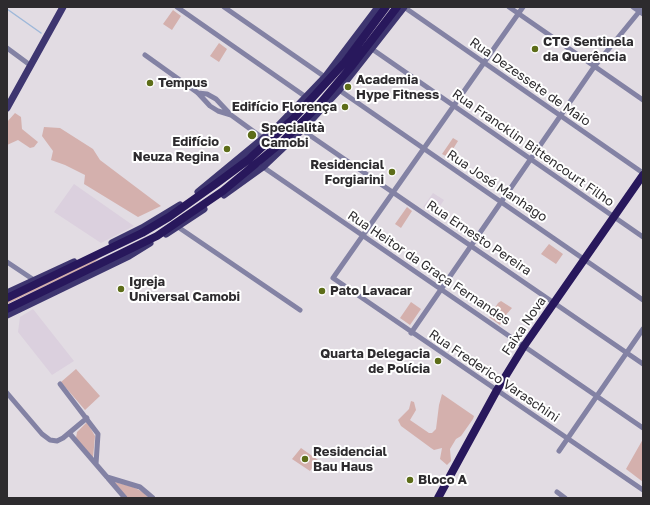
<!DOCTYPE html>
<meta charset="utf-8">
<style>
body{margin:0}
#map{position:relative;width:650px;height:505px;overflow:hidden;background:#e2dce3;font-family:"Golos Text",sans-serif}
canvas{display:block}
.frame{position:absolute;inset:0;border:8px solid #2d2b2e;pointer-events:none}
</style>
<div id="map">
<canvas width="650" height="505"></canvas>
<div class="frame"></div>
</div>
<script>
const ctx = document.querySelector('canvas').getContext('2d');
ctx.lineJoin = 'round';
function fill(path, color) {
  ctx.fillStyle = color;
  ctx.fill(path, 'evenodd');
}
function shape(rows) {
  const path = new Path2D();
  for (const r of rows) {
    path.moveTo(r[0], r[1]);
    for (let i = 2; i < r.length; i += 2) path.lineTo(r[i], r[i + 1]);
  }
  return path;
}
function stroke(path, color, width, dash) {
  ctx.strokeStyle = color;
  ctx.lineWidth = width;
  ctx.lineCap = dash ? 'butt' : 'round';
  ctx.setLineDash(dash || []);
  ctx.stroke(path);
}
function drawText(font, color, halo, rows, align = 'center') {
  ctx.font = font + ' "Golos Text",sans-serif';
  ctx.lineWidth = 4;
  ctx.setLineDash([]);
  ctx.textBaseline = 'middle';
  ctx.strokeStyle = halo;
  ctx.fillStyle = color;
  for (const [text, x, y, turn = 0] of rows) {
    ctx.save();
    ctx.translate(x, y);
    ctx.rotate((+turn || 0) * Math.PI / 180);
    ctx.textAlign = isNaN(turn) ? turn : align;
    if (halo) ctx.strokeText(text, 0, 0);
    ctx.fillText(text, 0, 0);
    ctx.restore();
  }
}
const built = shape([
 [74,184,134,226,101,243,54,212],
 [433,193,444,200,434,215,423,207],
 [33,309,74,361,52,375,18,332,20,317]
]);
const green = shape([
 [173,10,181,16,172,30,163,24],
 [219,43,227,49,219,62,210,56],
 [15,113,21,117,22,129,38,142,34,147,30,148,18,140,7,145,7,122],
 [44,127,60,128,93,149,100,160,161,206,138,217,84,184,85,175,65,165,51,160,53,151,42,136],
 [453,138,458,141,448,157,442,154],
 [407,207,412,211,401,228,395,224],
 [549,244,563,254,556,264,541,254],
 [102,256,92,264,7,304,7,301],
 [501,301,512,308,504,317,500,325,489,317,498,303],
 [411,302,421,309,410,325,400,318],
 [76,369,100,396,85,410,61,382],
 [442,394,474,416,473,419,461,436,456,439,450,449,451,461,447,465,440,459,442,448,434,450,431,448,401,426,398,420,409,409,411,401,414,402,416,410,410,420,429,433,432,433,436,429,439,405],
 [87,422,95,436,93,458,76,438,77,432],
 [643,439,643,482,626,469],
 [301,448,318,460,310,471,292,459],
 [112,481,133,487,143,492,149,498,127,498]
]);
const stream = shape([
 [7,9,41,33]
]);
const minor = shape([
 [177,7,306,97],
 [224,7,325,77],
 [404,7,643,173],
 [509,7,643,100],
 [523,7,333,278,643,490],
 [633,7,643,14],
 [7,48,30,65],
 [372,49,643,237],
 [145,55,198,93,210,106,218,111,231,115],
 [339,90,643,300],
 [198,93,207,94,216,99,231,115,264,139],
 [302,130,643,364],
 [263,167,643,428],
 [178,227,300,310],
 [7,262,34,280],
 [411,333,594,67,643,7],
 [60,384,98,434,96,464],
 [7,393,42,434,50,440,57,441,63,438,87,418],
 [70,434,125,498],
 [559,451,643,329],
 [107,477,140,487,153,498],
 [557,492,565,498]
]);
const major = shape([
 [7,108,63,7],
 [198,192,278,126,325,77,378,7],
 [224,195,263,167,302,130,339,90,404,7],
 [166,234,204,209],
 [112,243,142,228,180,205],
 [7,293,74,262],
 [7,315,129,256,150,243]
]);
const highway = shape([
 [7,298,142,233,169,217,217,183,248,160,293,119,345,62,386,7],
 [7,309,157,236,223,191,282,142,318,106,351,67,397,7],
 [438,498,497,390,524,346,643,175]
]);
const markers = [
 [535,49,4,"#5d6d19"],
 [150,83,4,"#5d6d19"],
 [348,87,4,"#5d6d19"],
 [345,107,4,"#5d6d19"],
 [252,135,5,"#5d6d19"],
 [227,149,4,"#5d6d19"],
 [392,172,4,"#5d6d19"],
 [121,289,4,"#5d6d19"],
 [322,291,4,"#5d6d19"],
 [438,361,4,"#5d6d19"],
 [305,459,4,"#5d6d19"],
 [410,480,4,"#5d6d19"]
];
const poiNames = [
 ["CTG Sentinela",543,42],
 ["da Querência",543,57],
 ["Academia",356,80],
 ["Hype Fitness",356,95],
 ["Tempus",158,83],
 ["Edifício Florença",337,107,"right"],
 ["Specialità",261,128],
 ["Camobi",261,143],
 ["Edifício",219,142,"right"],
 ["Neuza Regina",219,157,"right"],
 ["Residencial",384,165,"right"],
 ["Forgiarini",384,180,"right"],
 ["Igreja",129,282],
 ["Universal Camobi",129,297],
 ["Pato Lavacar",330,291],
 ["Quarta Delegacia",430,354,"right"],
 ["de Polícia",430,369,"right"],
 ["Residencial",313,452],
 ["Bau Haus",313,467],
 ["Bloco A",418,480]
];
const streetNames = [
 ["Rua Dezessete de Maio",530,82,35],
 ["Rua Francklin Bittencourt Filho",533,148,35],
 ["Rua José Manhago",497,186,34],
 ["Rua Ernesto Pereira",479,238,34],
 ["Rua Heitor da Graça Fernandes",429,268,34],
 ["Faixa Nova",524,326,-56],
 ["Rua Frederico Varaschini",494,376,34]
];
fill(built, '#dbd0de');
fill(green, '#d4b0ad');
stroke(stream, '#9eb8d9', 1.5);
stroke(minor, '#8382a4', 5);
stroke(major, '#3e3670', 7);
stroke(highway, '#28185c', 8);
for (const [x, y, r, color] of markers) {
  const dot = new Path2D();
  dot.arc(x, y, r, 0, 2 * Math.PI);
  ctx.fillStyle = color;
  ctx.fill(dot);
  stroke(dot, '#fff', 1.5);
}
drawText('bold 13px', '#2d2b2e', '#fff', poiNames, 'left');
drawText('13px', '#2d2b2e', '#fff', streetNames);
</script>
